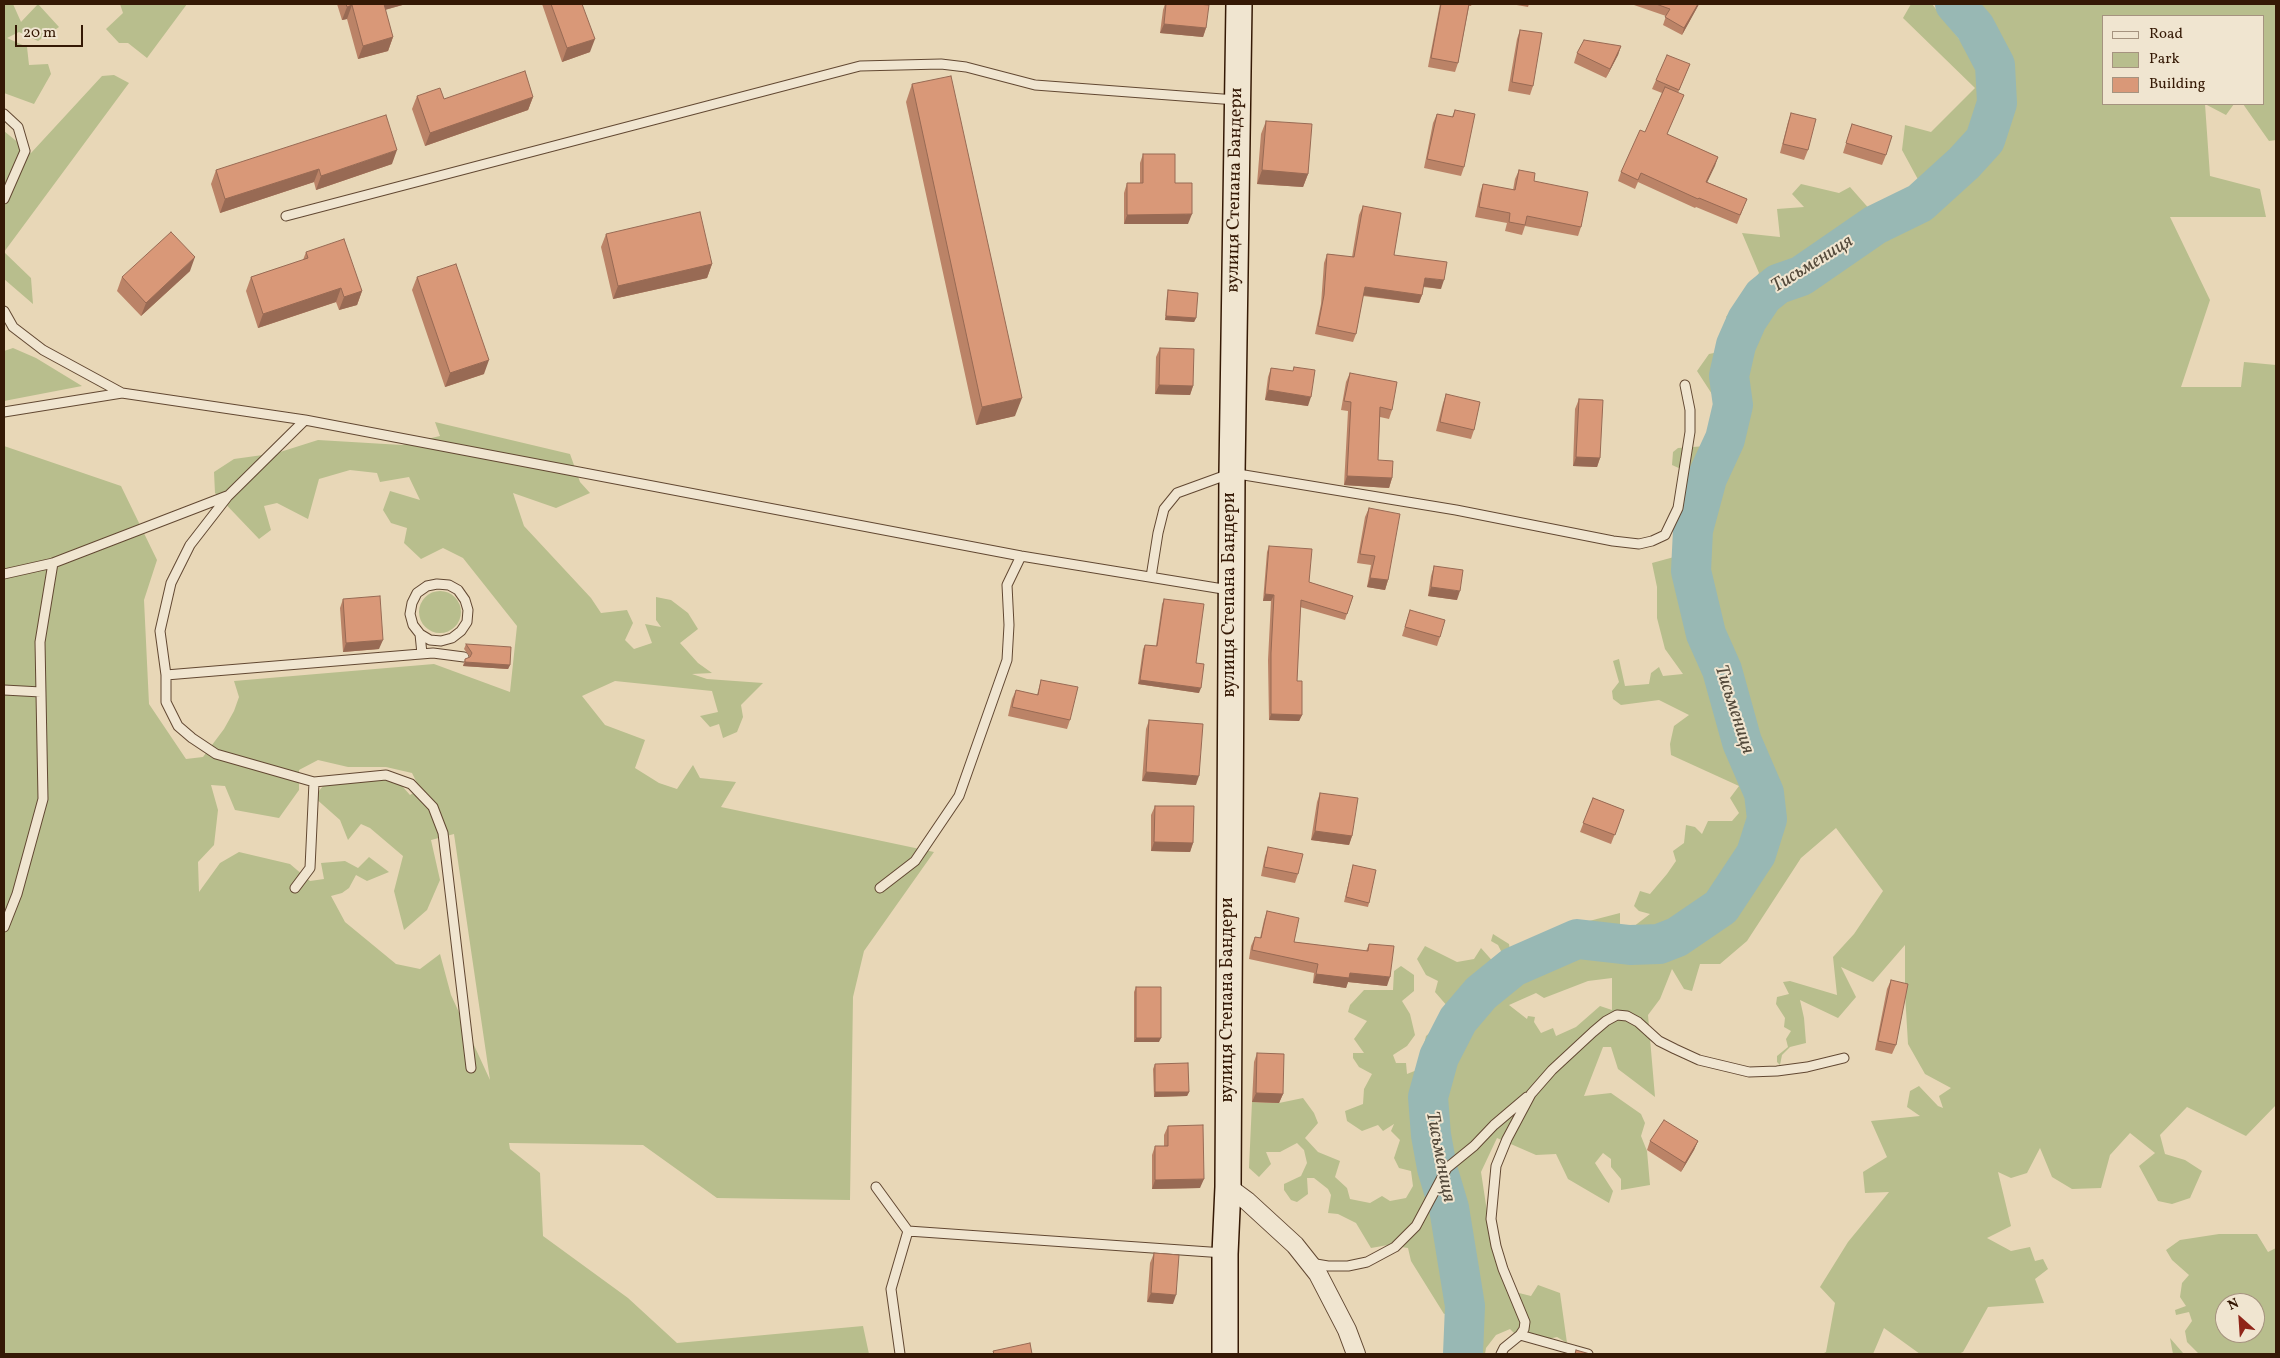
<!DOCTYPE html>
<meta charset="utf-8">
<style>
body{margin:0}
#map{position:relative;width:2280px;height:1358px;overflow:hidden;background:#e8d7b7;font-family:Vollkorn,serif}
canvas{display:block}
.frame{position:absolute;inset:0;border:5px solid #351905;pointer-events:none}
.legend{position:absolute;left:2102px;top:15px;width:162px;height:90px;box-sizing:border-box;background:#f0e5d0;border:1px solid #a5937f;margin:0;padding:6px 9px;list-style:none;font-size:15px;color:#351905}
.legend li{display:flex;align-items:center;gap:10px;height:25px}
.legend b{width:25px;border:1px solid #a5937f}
.north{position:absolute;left:2215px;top:1293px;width:50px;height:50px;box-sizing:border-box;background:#f0e5d0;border:1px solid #a5937f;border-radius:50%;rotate:334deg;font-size:14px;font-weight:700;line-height:20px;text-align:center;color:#351905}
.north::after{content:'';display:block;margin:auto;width:18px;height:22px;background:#8f2418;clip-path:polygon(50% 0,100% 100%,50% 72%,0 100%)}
.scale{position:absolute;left:15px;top:25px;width:68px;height:22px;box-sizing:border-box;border:2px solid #351905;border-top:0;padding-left:6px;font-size:15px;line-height:18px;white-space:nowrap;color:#351905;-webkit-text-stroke:4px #f0e5d0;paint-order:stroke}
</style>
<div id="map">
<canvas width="2280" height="1358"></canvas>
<div class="frame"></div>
<ul class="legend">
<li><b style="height:6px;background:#f0e5d0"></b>Road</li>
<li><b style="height:14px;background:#b8be8d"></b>Park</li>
<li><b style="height:14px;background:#d99878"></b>Building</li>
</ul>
<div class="north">N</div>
<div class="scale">20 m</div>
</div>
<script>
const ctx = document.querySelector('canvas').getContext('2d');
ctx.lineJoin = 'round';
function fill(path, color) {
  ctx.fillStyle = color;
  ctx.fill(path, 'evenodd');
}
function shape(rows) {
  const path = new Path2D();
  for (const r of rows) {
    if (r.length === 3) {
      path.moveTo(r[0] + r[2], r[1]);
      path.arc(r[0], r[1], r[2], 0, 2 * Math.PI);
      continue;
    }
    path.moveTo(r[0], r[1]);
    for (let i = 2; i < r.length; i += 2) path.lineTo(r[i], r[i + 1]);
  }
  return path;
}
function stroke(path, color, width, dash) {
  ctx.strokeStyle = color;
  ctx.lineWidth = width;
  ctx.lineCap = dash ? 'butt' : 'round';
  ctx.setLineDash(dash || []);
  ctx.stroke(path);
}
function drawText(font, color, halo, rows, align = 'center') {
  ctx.font = font + ' Vollkorn,serif';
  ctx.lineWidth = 4;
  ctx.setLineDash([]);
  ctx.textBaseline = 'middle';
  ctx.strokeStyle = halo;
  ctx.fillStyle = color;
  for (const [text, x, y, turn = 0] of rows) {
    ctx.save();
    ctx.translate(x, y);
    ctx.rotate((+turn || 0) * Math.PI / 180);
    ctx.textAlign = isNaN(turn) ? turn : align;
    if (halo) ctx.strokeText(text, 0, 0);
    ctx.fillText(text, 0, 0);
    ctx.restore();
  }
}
const green = shape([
 [4,4,13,4,21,22,38,4,59,27,38,41,19,32,7,38,27,47,29,65,48,64,51,74,34,104,4,93],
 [104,4,187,4,147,58,128,43,119,43,106,29,123,13,120,4],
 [1911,4,1932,4,1984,71,2004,67,1992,39,1963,4,2276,4,2276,140,2269,141,2243,104,2264,104,2264,16,2104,16,2104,104,2234,104,2226,115,2205,104,2210,176,2260,189,2266,217,2170,217,2210,300,2181,387,2241,387,2244,362,2276,365,2276,1105,2246,1136,2187,1107,2160,1135,2165,1154,2185,1160,2202,1171,2190,1198,2172,1204,2158,1201,2139,1166,2155,1153,2130,1133,2110,1155,2101,1188,2072,1189,2052,1177,2040,1148,2027,1173,2011,1178,1998,1172,2011,1226,1987,1238,2011,1251,2030,1247,2035,1261,2043,1259,2048,1269,2035,1279,2044,1303,1988,1307,1963,1352,1958,1354,1920,1354,1884,1328,1873,1354,1822,1354,1826,1352,1835,1303,1820,1287,1848,1242,1889,1192,1865,1193,1863,1172,1887,1157,1871,1121,1920,1116,1907,1107,1910,1091,1919,1086,1938,1106,1943,1108,1939,1096,1951,1088,1925,1074,1908,1044,1905,993,1905,945,1873,982,1841,967,1856,997,1838,1018,1800,1000,1804,1018,1806,1043,1790,1047,1782,1055,1780,1065,1777,1062,1777,1056,1788,1047,1786,1039,1791,1031,1784,1027,1785,1018,1776,1004,1777,997,1789,994,1783,982,1790,981,1837,995,1833,957,1854,934,1883,891,1836,828,1801,858,1747,941,1720,964,1700,964,1692,991,1684,989,1672,969,1660,999,1648,1015,1655,1097,1618,1069,1611,1047,1603,1047,1584,1096,1611,1093,1641,1114,1645,1123,1641,1136,1647,1151,1650,1185,1621,1190,1621,1179,1611,1167,1611,1159,1603,1153,1595,1163,1613,1191,1609,1203,1568,1179,1556,1154,1536,1155,1497,1138,1481,1172,1488,1218,1510,1296,1519,1293,1531,1296,1538,1285,1560,1293,1567,1343,1557,1337,1539,1341,1531,1335,1514,1333,1510,1329,1496,1335,1486,1348,1485,1354,1453,1354,1446,1342,1457,1336,1454,1323,1458,1310,1444,1314,1411,1261,1408,1248,1388,1245,1371,1248,1356,1223,1338,1214,1328,1213,1331,1195,1328,1189,1314,1178,1307,1178,1308,1194,1297,1202,1291,1200,1284,1190,1284,1184,1301,1176,1307,1163,1304,1150,1297,1143,1280,1152,1266,1152,1271,1164,1259,1177,1249,1168,1252,1102,1279,1103,1303,1098,1314,1113,1318,1123,1305,1138,1318,1152,1340,1161,1335,1177,1347,1188,1350,1199,1370,1203,1382,1196,1390,1201,1406,1198,1413,1186,1411,1171,1399,1168,1394,1158,1400,1140,1391,1131,1394,1124,1383,1131,1378,1125,1362,1131,1347,1121,1345,1111,1363,1104,1364,1089,1372,1074,1359,1067,1353,1058,1353,1053,1364,1053,1354,1039,1367,1021,1348,1012,1350,1005,1364,990,1393,990,1394,971,1401,966,1414,975,1414,991,1402,1001,1410,1014,1415,1035,1407,1046,1393,1055,1396,1063,1406,1063,1407,1074,1427,1066,1422,1053,1426,1036,1450,1016,1448,1007,1435,992,1438,981,1426,975,1417,959,1425,946,1457,962,1474,959,1481,948,1504,974,1505,959,1498,945,1491,941,1493,934,1509,944,1512,962,1519,973,1528,954,1558,954,1566,927,1620,913,1620,930,1633,927,1650,914,1639,911,1634,906,1640,891,1650,894,1667,874,1676,861,1673,851,1684,843,1686,825,1695,827,1702,834,1708,821,1732,821,1739,813,1730,798,1739,786,1671,755,1670,744,1674,726,1689,715,1659,700,1621,705,1613,699,1612,691,1619,682,1613,661,1619,659,1625,686,1649,684,1651,673,1659,667,1663,676,1683,674,1665,649,1657,618,1657,587,1652,563,1707,548,1710,506,1692,474,1672,465,1673,452,1678,448,1707,446,1736,431,1697,371,1709,354,1748,346,1726,317,1759,273,1742,233,1780,237,1777,209,1804,207,1792,194,1801,184,1839,193,1850,187,1872,212,1921,185,1902,150,1905,125,1931,132,1975,88,1903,18],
 [1612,978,1612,1010,1600,1006,1576,1027,1556,1036,1553,1028,1541,1033,1534,1022,1535,1017,1528,1016,1527,1019,1509,1005,1536,993,1544,998,1588,981],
 [1469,1020,1449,1064,1435,1056,1452,1032],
 [114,75,129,83,4,252,31,278,33,304,4,279,4,131,31,153,102,76],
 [13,348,36,358,82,386,4,401,4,351],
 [435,422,570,454,580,482,590,493,556,508,513,493,524,526,591,598,601,613,627,610,633,623,625,640,634,649,652,643,645,624,661,627,656,620,656,597,671,600,688,613,698,629,680,643,698,663,712,673,692,674,707,679,763,683,741,705,743,717,737,732,723,738,719,724,710,727,700,716,718,712,712,691,615,681,582,696,605,725,645,740,635,768,659,783,677,789,693,765,700,778,736,782,721,807,934,852,864,951,853,997,850,1200,717,1198,643,1145,509,1143,510,1149,540,1173,543,1236,628,1298,677,1343,863,1326,869,1354,4,1354,4,446,121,486,157,560,144,600,149,704,186,759,203,757,224,729,234,711,239,697,234,681,434,664,510,692,517,626,463,558,443,548,421,559,404,543,407,528,391,523,383,510,390,491,420,500,409,477,380,482,377,473,350,470,319,479,308,519,277,503,264,506,271,530,259,539,215,493,214,472,234,459,277,453,318,440,402,445,440,436],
 [318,760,348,767,386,767,412,773,420,789,410,795,395,778,323,786,314,797,340,820,348,840,361,824,370,828,403,856,394,891,404,930,427,910,440,880,431,840,454,834,490,1080,451,995,440,954,420,969,396,964,345,922,331,896,342,893,349,888,356,875,367,881,389,872,369,857,358,868,345,861,321,863,324,879,310,881,290,864,239,852,220,863,199,892,198,862,214,845,218,810,211,785,225,786,235,810,279,818,299,790,299,770],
 [440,612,21],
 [2219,1234,2257,1234,2268,1252,2276,1248,2276,1354,2173,1354,2170,1338,2183,1353,2198,1353,2187,1342,2185,1331,2192,1321,2189,1312,2176,1315,2175,1310,2186,1306,2180,1297,2182,1283,2189,1275,2172,1260,2166,1250,2180,1240],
 [2225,1303,2255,1303,2255,1333,2225,1333]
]);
const river = shape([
 [1463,1354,1465,1306,1449,1208,1437,1168,1431,1135,1428,1097,1439,1057,1458,1020,1481,993,1513,967,1577,939,1630,945,1659,944,1677,937,1721,907,1756,854,1767,819,1764,793,1742,742,1722,670,1706,634,1691,571,1693,530,1707,478,1725,439,1733,405,1729,376,1736,345,1747,320,1763,296,1778,284,1801,276,1875,225,1920,203,1964,163,1985,140,1997,103,1995,65,1975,27,1955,4]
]);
const lane = shape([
 [4,114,18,127,25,151,4,199],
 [286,216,860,66,941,64,966,67,1035,85,1236,100],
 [4,311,13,327,43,350,122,393],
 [4,412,122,393,305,420,1021,556,1229,590],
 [305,420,228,496,190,545,171,583,160,631,166,675,166,702,178,726,192,738,216,754,314,782,386,775,411,784,433,807,443,833,471,1068],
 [4,574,53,563,227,496],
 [1151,577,1158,533,1164,509,1177,493,1232,473,1456,510,1613,541,1639,544,1652,541,1665,535,1678,508,1690,432,1690,410,1685,385],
 [420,634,430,640,441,641,452,638,461,631,467,622,468,610,465,600,458,590,449,585,437,584,427,586,417,593,412,603,410,614,413,625,420,634,422,654],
 [166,675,433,653,464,657],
 [4,690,41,692],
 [295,888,310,868,314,782],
 [880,888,915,861,959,796,1007,660,1009,625,1007,585,1021,556],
 [4,927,17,894,43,799,40,642,53,563],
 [876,1187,908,1231,1224,1253],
 [1310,1263,1328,1266,1348,1266,1367,1262,1395,1247,1416,1226,1447,1168,1474,1146,1494,1125,1527,1097],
 [1520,1335,1588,1354],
 [900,1354,891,1289,908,1231],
 [1501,1354,1504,1348,1520,1335,1524,1329,1525,1322,1503,1269,1496,1246,1491,1219,1496,1166,1507,1139,1531,1094,1552,1070,1593,1032,1606,1021,1617,1015,1627,1016,1638,1022,1659,1041,1675,1049,1699,1060,1749,1072,1777,1071,1807,1067,1844,1058]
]);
const street = shape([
 [1228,1187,1247,1201,1295,1245,1318,1274,1347,1330,1356,1354]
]);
const secondary = shape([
 [1225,1354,1225,1254,1228,1187,1232,473,1239,4]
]);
const wall = shape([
 [337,4,406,4,385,10,393,37,388,51,358,59,347,19,342,20],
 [542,4,582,4,590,52,562,62],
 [1165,4,1197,4,1206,28,1203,37,1160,33,1163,10],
 [1440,4,1472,4,1471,6,1469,6,1458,63,1455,72,1428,67],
 [1511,4,1529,4,1528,7],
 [1635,4,1699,4,1682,35,1663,25,1666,16,1634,5],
 [1520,30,1533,86,1530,95,1508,91,1517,39],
 [1621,46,1618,55,1606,78,1574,63,1577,53],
 [1690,64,1678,93,1684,95,1667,134,1718,157,1707,182,1747,199,1737,224,1696,207,1695,208,1638,182,1635,189,1618,181,1621,172,1645,132,1662,93,1652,89,1656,80],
 [912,84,1015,416,976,425,906,102],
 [417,96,444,99,533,97,528,110,425,146,412,109],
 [1455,110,1464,167,1461,176,1424,168,1433,123,1437,114,1452,117],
 [1791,113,1808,150,1804,160,1780,153,1788,122],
 [1266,121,1308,174,1303,187,1257,184,1261,134],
 [1852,124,1886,155,1882,165,1843,153],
 [1143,154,1175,183,1188,224,1124,224,1124,193,1127,183,1140,183,1140,163],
 [392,164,316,190,314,182,220,213,211,184,216,170],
 [1519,170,1534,181,1581,227,1578,236,1525,226,1522,235,1505,231,1507,223,1475,217,1480,193,1483,184,1513,190,1515,179],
 [1363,206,1394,255,1441,289,1423,287,1422,295,1419,303,1363,296,1356,334,1353,342,1315,334,1321,304,1324,263,1327,254,1352,257,1359,215],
 [606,234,712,264,707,278,613,299,601,247],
 [306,252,362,291,357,305,339,310,336,302,258,328,246,291,251,277,303,260],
 [190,271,141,316,117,291,122,277],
 [417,277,484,374,445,387,412,290],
 [1168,290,1196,318,1194,322,1165,320,1167,295],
 [1160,348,1193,386,1190,395,1155,394,1156,357],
 [1294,367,1308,406,1265,400,1268,377,1271,368,1293,371],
 [1350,373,1392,410,1389,419,1380,417,1378,460,1392,478,1389,488,1344,485,1348,411,1341,410,1346,382],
 [1446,394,1474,430,1471,439,1436,431,1443,403],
 [1579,399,1600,458,1597,467,1573,466,1575,409],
 [1369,508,1388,580,1385,590,1367,587,1371,565,1357,563,1365,517],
 [1269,546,1309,582,1353,596,1345,620,1300,607,1297,681,1302,715,1299,721,1269,720,1268,660,1271,601,1263,601,1267,552],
 [1434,566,1457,600,1428,596,1431,576],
 [343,599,379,649,343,652,340,608],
 [1164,599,1196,663,1199,693,1138,684,1143,649,1145,645,1156,646,1162,604],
 [1410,610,1440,637,1437,646,1402,636],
 [466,644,510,665,508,669,463,666,465,659,470,657,464,649],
 [1041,680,1070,720,1067,729,1008,716,1012,699,1016,690,1037,695],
 [1149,720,1196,785,1142,781,1146,729],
 [1320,793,1352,836,1349,845,1311,840,1317,802],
 [1593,798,1624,810,1611,844,1580,832],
 [1155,806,1193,843,1190,852,1151,851,1151,815],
 [1268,847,1298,874,1295,883,1261,876,1265,856],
 [1353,865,1369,903,1368,907,1344,902],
 [1267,911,1294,942,1366,951,1369,944,1387,986,1348,982,1346,988,1313,983,1314,973,1249,959,1251,946,1255,937,1260,938,1264,920],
 [1891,980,1896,1045,1892,1054,1875,1050,1887,989],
 [1136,987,1159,1042,1134,1042,1134,992],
 [1257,1053,1283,1094,1279,1103,1252,1102,1254,1062],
 [1155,1064,1189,1092,1187,1096,1154,1097,1153,1069],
 [1168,1126,1200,1188,1152,1189,1152,1155,1155,1146,1164,1146,1164,1135],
 [1650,1141,1698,1141,1694,1150,1681,1172,1647,1150],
 [1154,1253,1173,1304,1147,1302,1150,1263]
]);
const shadedWall = shape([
 [380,4,406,4,377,12],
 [1698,4,1699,4,1698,6,1682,35,1684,28],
 [352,5,347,19,342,20,347,7],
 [1164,24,1206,28,1203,37,1160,33],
 [393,37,388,51,358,59,363,46],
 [595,39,590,52,562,62,567,48],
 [1621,46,1618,55,1606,78,1610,69],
 [533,97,528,110,425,146,430,133],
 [397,150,392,164,316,190,321,176],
 [1718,157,1715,166,1703,191,1706,182],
 [319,169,314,182,220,213,225,199],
 [1262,170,1308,174,1303,187,1257,184],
 [1192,214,1188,224,1124,224,1127,215],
 [195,257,190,271,141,316,146,303],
 [712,264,707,278,613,299,618,286],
 [1425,278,1444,280,1441,289,1421,286],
 [1365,287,1422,295,1419,303,1362,295],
 [341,288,336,302,258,328,263,314],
 [362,291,357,305,339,310,344,297],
 [1166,316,1196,318,1194,322,1165,320],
 [489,360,484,374,445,387,450,373],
 [1159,385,1193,386,1190,395,1155,394],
 [1268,390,1311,397,1308,406,1265,400],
 [1022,398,1015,416,976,425,982,407],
 [1576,457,1600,458,1597,467,1573,466],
 [1347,476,1392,478,1389,488,1344,485],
 [1370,578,1388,580,1385,590,1367,587],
 [1431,587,1460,591,1457,600,1428,596],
 [1265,594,1274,595,1271,601,1263,601],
 [383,640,379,649,343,652,346,643],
 [465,662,510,665,508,669,463,666],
 [1140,680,1201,688,1199,693,1138,684],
 [1271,714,1302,715,1299,721,1269,720],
 [1146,772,1199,776,1196,785,1142,781],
 [1315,831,1352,836,1349,845,1311,840],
 [1154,842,1193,843,1190,852,1151,851],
 [1350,973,1390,977,1387,986,1348,982,1346,988,1313,983,1316,974],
 [1136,1038,1161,1038,1159,1042,1134,1042],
 [1155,1092,1189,1092,1187,1096,1154,1097],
 [1256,1093,1283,1094,1279,1103,1252,1102],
 [1698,1141,1694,1150,1681,1172,1685,1163],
 [1204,1179,1200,1188,1152,1189,1155,1180],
 [1151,1293,1176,1295,1173,1304,1147,1302]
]);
const building = shape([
 [346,4,384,4,393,37,363,46,352,5,347,7,346,4],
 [551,4,582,4,595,39,567,48,551,4],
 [1166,4,1197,4,1209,5,1206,28,1164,24,1166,4],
 [1441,4,1469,4,1458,63,1431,58,1441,4],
 [1656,4,1698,4,1684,28,1665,17,1670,9,1656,4],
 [1520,30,1542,33,1533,86,1512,82,1520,30],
 [1584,40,1621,46,1610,69,1577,53,1584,40],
 [1667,55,1690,64,1679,90,1656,80,1667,55],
 [525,71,533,97,430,133,417,96,440,88,444,99,525,71],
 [951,76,1022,398,982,407,912,84,951,76],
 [1665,87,1684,95,1667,134,1718,157,1706,182,1747,199,1740,215,1699,198,1698,199,1641,173,1638,180,1621,172,1640,130,1645,132,1665,87],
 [1455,110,1475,114,1464,167,1427,159,1437,114,1453,117,1455,110],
 [1791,113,1816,119,1808,150,1783,144,1791,113],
 [386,115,397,150,321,176,319,169,225,199,216,170,386,115],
 [1266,121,1312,124,1308,174,1262,170,1266,121],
 [1852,124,1892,136,1886,155,1846,143,1852,124],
 [1143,154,1175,154,1175,183,1192,183,1192,214,1127,215,1127,183,1143,183,1143,154],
 [1519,170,1535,173,1534,181,1588,192,1581,227,1527,216,1525,225,1509,222,1510,213,1479,207,1483,184,1515,190,1519,170],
 [1363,206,1401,213,1394,255,1447,262,1444,280,1425,278,1422,295,1365,287,1356,334,1318,326,1324,295,1327,254,1354,257,1363,206],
 [700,212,712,264,618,286,606,234,700,212],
 [171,232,195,257,146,303,122,277,171,232],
 [344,239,362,291,344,297,341,288,263,314,251,277,308,258,306,252,344,239],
 [456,264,489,360,450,373,417,277,456,264],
 [1168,290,1198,293,1196,318,1166,316,1168,290],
 [1160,348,1194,349,1193,386,1159,385,1160,348],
 [1294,367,1315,370,1311,397,1268,390,1271,368,1293,371,1294,367],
 [1350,373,1397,382,1392,410,1380,407,1378,460,1393,461,1392,478,1347,476,1351,402,1344,401,1350,373],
 [1446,394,1480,402,1474,430,1440,422,1446,394],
 [1579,399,1603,400,1600,458,1576,457,1579,399],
 [1369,508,1400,514,1388,580,1370,578,1375,556,1360,554,1369,508],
 [1269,546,1312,549,1309,582,1353,596,1347,614,1301,600,1297,681,1302,681,1302,715,1271,714,1271,653,1274,595,1265,594,1269,546],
 [1434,566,1463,570,1460,591,1431,587,1434,566],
 [380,596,383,640,346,643,343,599,380,596],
 [1164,599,1204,604,1196,663,1204,664,1201,688,1140,680,1145,645,1157,646,1164,599],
 [1410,610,1445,620,1440,637,1405,627,1410,610],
 [466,644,511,647,510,665,465,662,465,659,470,657,472,653,466,644],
 [1041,680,1078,687,1070,720,1012,707,1016,690,1038,695,1041,680],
 [1149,720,1203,724,1199,776,1146,772,1149,720],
 [1320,793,1358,798,1352,836,1315,831,1320,793],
 [1593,798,1624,810,1615,835,1583,823,1593,798],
 [1155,806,1194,806,1193,843,1154,842,1155,806],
 [1268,847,1303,854,1298,874,1264,867,1268,847],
 [1353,865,1376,870,1369,903,1346,897,1353,865],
 [1267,911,1299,918,1294,942,1368,951,1369,944,1394,946,1390,977,1350,973,1349,978,1316,974,1318,964,1252,950,1255,937,1261,938,1267,911],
 [1891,980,1908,984,1896,1045,1878,1041,1891,980],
 [1136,987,1161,987,1161,1038,1136,1038,1136,987],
 [1257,1053,1284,1054,1283,1094,1256,1093,1257,1053],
 [1188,1063,1189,1092,1155,1092,1155,1064,1188,1063],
 [1664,1120,1698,1141,1685,1163,1650,1141,1664,1120],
 [1203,1125,1204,1179,1155,1180,1155,1146,1168,1146,1168,1126,1203,1125],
 [1154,1253,1179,1255,1176,1295,1151,1293,1154,1253],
 [1030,1343,1032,1354,994,1354,993,1351,1030,1343],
 [1576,1350,1590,1354,1575,1354,1576,1350]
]);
const streetNames = [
 ["вулиця Степана Бандери",1236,190,-89],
 ["вулиця Степана Бандери",1231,595,-90],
 ["вулиця Степана Бандери",1229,1000,-90]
];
const waterNames = [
 ["Тисьмениця",1813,265,-32],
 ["Тисьмениця",1733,710,72],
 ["Тисьмениця",1439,1157,79]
];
fill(green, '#b8be8d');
stroke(river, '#98b8b4', 40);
stroke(lane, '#624832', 11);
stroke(street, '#624832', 20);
stroke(secondary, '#351905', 28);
stroke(lane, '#f0e5d0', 9);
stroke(street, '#f0e5d0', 18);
stroke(secondary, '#f0e5d0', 25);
fill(wall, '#bb8367');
fill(shadedWall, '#986a54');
fill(building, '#d99878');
stroke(building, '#986a54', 1);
drawText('18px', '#351905', '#f0e5d0', streetNames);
drawText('italic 19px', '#53493a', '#f0e5d0', waterNames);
</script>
